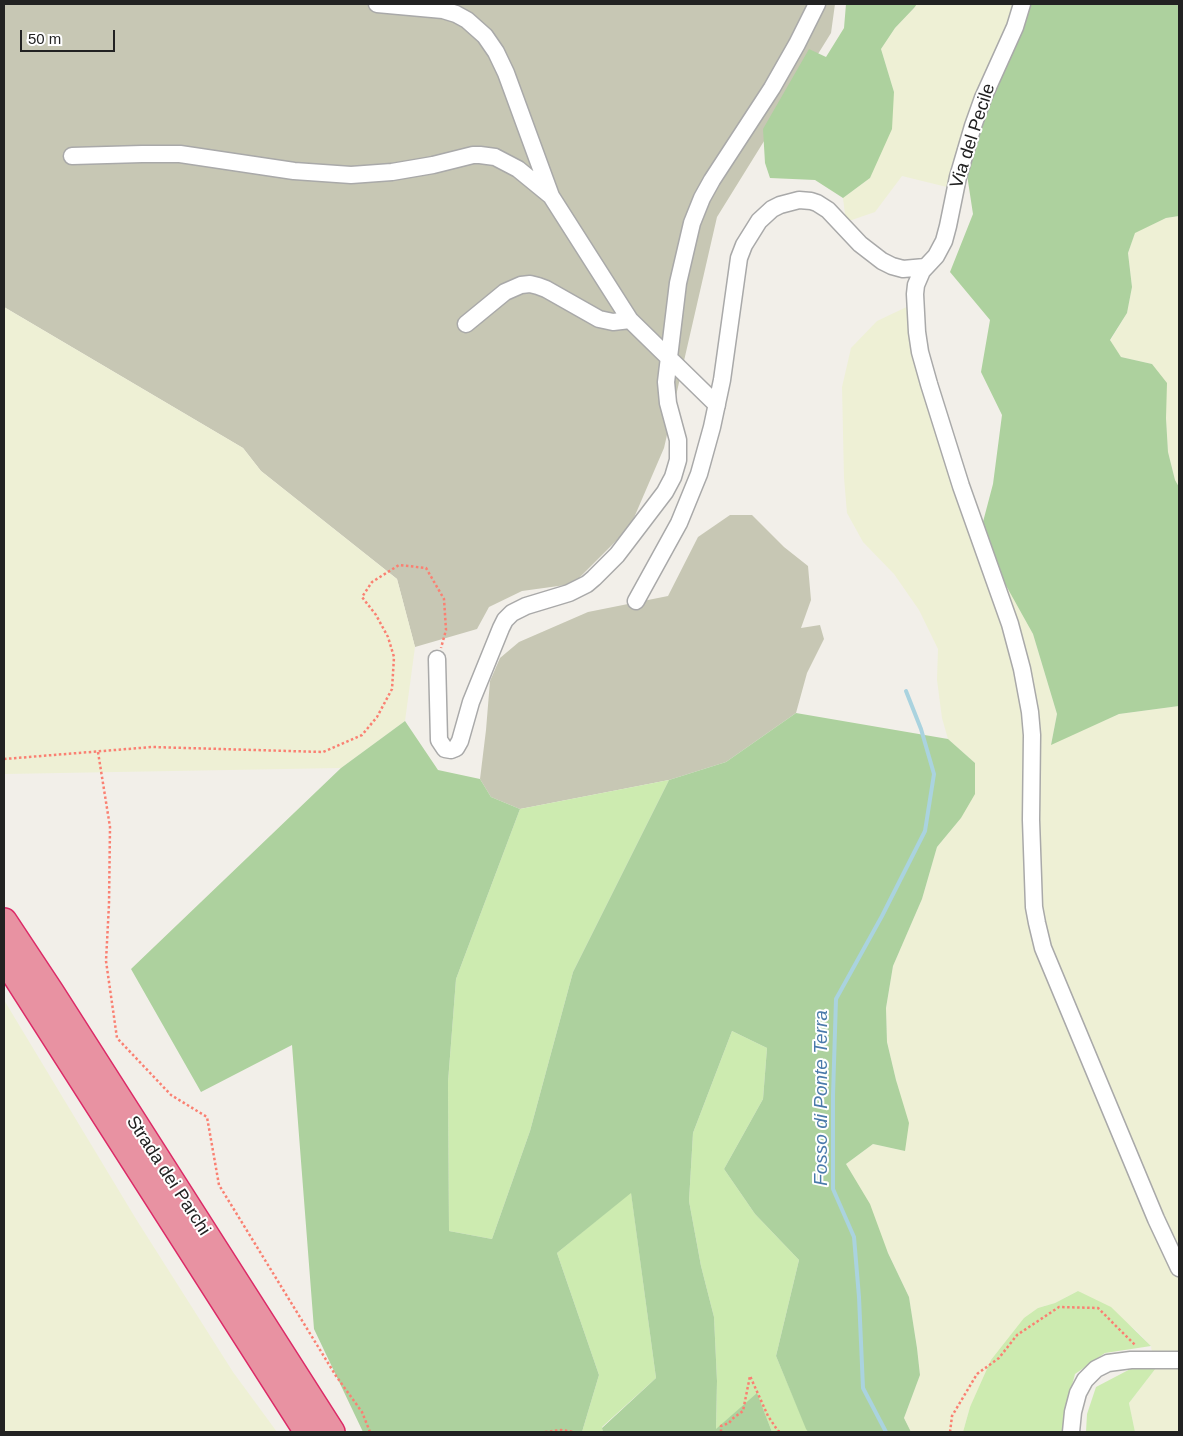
<!DOCTYPE html>
<style>
body{margin:0}
#map{position:relative;width:1183px;height:1436px;overflow:hidden;background:#f2efe9;font-family:Arial,sans-serif}
canvas{display:block}
.frame{position:absolute;inset:0;border:5px solid #222;pointer-events:none}
.scale{position:absolute;left:20px;top:30px;width:95px;height:22px;box-sizing:border-box;border:2px solid #222;border-top:0;padding-left:6px;font-size:15px;line-height:18px;white-space:nowrap;color:#222;-webkit-text-stroke:4px #fff;paint-order:stroke}
</style>
<div id="map">
<canvas width="1183" height="1436"></canvas>
<div class="frame"></div>
<div class="scale">50 m</div>
</div>
<script>
const ctx = document.querySelector('canvas').getContext('2d');
ctx.lineJoin = 'round';
function fill(path, color) {
  ctx.fillStyle = color;
  ctx.fill(path, 'evenodd');
}
function shape(rows) {
  const path = new Path2D();
  for (const r of rows) {
    path.moveTo(r[0], r[1]);
    for (let i = 2; i < r.length; i += 2) path.lineTo(r[i], r[i + 1]);
  }
  return path;
}
function stroke(path, color, width, dash) {
  ctx.strokeStyle = color;
  ctx.lineWidth = width;
  ctx.lineCap = dash ? 'butt' : 'round';
  ctx.setLineDash(dash || []);
  ctx.stroke(path);
}
function drawText(font, color, halo, rows, align = 'center') {
  ctx.font = font + ' Arial,sans-serif';
  ctx.lineWidth = 4;
  ctx.setLineDash([]);
  ctx.textBaseline = 'middle';
  ctx.strokeStyle = halo;
  ctx.fillStyle = color;
  for (const [text, x, y, turn = 0] of rows) {
    ctx.save();
    ctx.translate(x, y);
    ctx.rotate((+turn || 0) * Math.PI / 180);
    ctx.textAlign = isNaN(turn) ? turn : align;
    if (halo) ctx.strokeText(text, 0, 0);
    ctx.fillText(text, 0, 0);
    ctx.restore();
  }
}
const construction = shape([
 [4,4,835,4,831,33,717,217,664,448,630,527,573,584,522,591,489,607,477,629,415,647,397,579,261,471,243,448,4,307],
 [730,515,752,515,784,547,808,566,811,600,801,628,820,625,824,639,807,673,796,713,726,762,669,780,520,809,491,797,480,779,486,730,490,681,500,658,519,642,588,612,668,596,698,537]
]);
const farmland = shape([
 [917,4,1022,4,955,189,902,176,875,212,846,222,843,198,870,178,894,92,881,49,895,28,914,8],
 [1179,216,1179,487,1175,480,1168,452,1166,418,1152,364,1121,357,1110,341,1127,313,1132,287,1128,253,1135,232,1166,218],
 [915,303,920,352,979,537,1033,634,1057,714,1051,744,1119,714,1179,706,1179,1432,1135,1432,1129,1403,1156,1368,1154,1367,1151,1346,1136,1330,1078,1291,1055,1303,1038,1308,970,1407,963,1432,911,1432,904,1418,920,1375,917,1348,909,1297,846,1164,873,1144,905,1151,896,1080,887,1042,886,1008,893,966,922,899,937,847,961,818,975,763,948,739,942,718,937,680,938,649,919,610,894,574,863,542,847,513,844,478,842,387,851,348,877,321],
 [4,307,243,448,261,471,397,579,415,647,405,721,341,768,4,774],
 [4,1000,136,1219,233,1372,277,1432,4,1432]
]);
const grass = shape([
 [669,780,573,972,530,1131,492,1239,449,1231,448,1082,456,979,520,809],
 [732,1031,767,1048,763,1099,724,1169,755,1214,799,1260,776,1356,808,1432,772,1432,757,1394,716,1430,717,1381,714,1317,701,1266,689,1201,693,1133],
 [631,1192,656,1378,602,1427,603,1432,582,1432,599,1375,557,1253],
 [1078,1291,1111,1307,1151,1346,1105,1353,1075,1374,1067,1405,1064,1432,963,1432,970,1407,991,1360,1024,1318,1038,1308,1055,1303],
 [1138,1365,1154,1367,1156,1368,1129,1403,1135,1432,1086,1432,1087,1414,1096,1387]
]);
const forest = shape([
 [846,4,917,4,914,8,895,28,881,49,894,92,892,129,870,178,843,198,815,180,770,178,765,163,763,129,809,49,826,57,844,28],
 [1021,4,1179,4,1179,216,1166,218,1135,233,1128,253,1132,287,1127,313,1110,340,1121,357,1152,364,1167,383,1166,418,1168,452,1175,480,1179,487,1179,706,1119,714,1051,745,1057,714,1033,634,979,537,993,484,1002,415,981,372,990,320,950,272,973,214,964,155],
 [796,713,948,739,975,763,975,794,961,818,937,847,922,899,893,966,886,1008,887,1042,896,1080,909,1123,905,1151,873,1144,846,1164,870,1204,888,1253,909,1297,917,1348,920,1375,904,1418,911,1432,808,1432,806,1429,776,1356,799,1260,755,1214,724,1169,763,1099,767,1048,732,1031,693,1133,689,1201,701,1266,714,1317,717,1381,716,1429,757,1393,772,1432,603,1432,602,1428,656,1378,631,1193,557,1253,599,1375,582,1432,363,1432,314,1329,292,1045,201,1092,131,969,341,768,405,721,438,770,480,779,491,797,520,809,456,979,448,1082,449,1231,492,1239,530,1131,573,972,669,780,726,762]
]);
const stream = shape([
 [886,1432,863,1388,859,1297,854,1237,833,1189,833,1095,836,999,882,916,925,831,934,774,921,729,906,691]
]);
const path = shape([
 [98,752,110,827,109,904,106,961,117,1038,171,1095,207,1117,219,1185,336,1376,362,1412,370,1432],
 [4,759,152,747,323,752,362,735,377,717,392,689,394,657,388,637,376,615,362,597,372,582,399,565,426,568,444,599,446,630,441,648],
 [545,1432,561,1430,574,1432],
 [721,1432,721,1426,729,1423,732,1419,743,1411,750,1376,768,1416,778,1431,781,1432],
 [950,1432,952,1416,977,1374,999,1358,1017,1335,1059,1307,1098,1308,1135,1345]
]);
const minor = shape([
 [377,4,443,10,456,14,467,20,485,36,496,52,506,73,551,196],
 [1022,4,1015,27,983,98,973,126,958,177,948,226,944,241,936,256,922,271,916,285,915,294,917,332,920,352,929,384,961,486,1010,624,1022,669,1030,712,1032,735,1031,820,1034,907,1037,923,1043,948,1156,1219,1179,1268],
 [72,156,142,154,180,154,294,171,351,175,392,172,433,165,473,155,480,155,495,157,518,169,551,196,630,320,717,405],
 [466,324,505,292,521,285,530,284,538,286,546,289,599,319,613,322,630,320],
 [636,601,679,523,699,474,712,427,722,380,739,258,744,245,759,221,772,209,780,205,799,200,811,201,817,203,828,210,860,244,882,261,892,266,903,269,925,267],
 [437,659,439,740,445,749,451,750,456,748,460,741,471,702,501,628,505,620,512,613,526,606,569,593,587,584,594,578,617,555,665,492,673,477,678,460,678,440,668,403,666,382,678,283,692,223,702,198,712,180,772,88,797,44,817,4],
 [1071,1432,1073,1412,1078,1393,1085,1380,1096,1369,1108,1363,1131,1360,1179,1360]
]);
const highway = shape([
 [4,921,51,992,332,1432],
 [4,958,307,1432]
]);
const streetNames = [
 ["Via del Pecile",973,136,-72],
 ["Strada dei Parchi",168,1176,57]
];
const waterNames = [
 ["Fosso di Ponte Terra",822,1098,-90]
];
fill(construction, '#c7c7b4');
fill(farmland, '#eef0d5');
fill(grass, '#cdebb0');
fill(forest, '#add19e');
stroke(stream, '#aad3df', 4);
stroke(minor, '#a9a9a9', 19);
stroke(highway, '#dc2a67', 28);
stroke(path, '#fa8072', 2.5, [2.5, 2.5]);
stroke(minor, '#fff', 16);
stroke(highway, '#e892a2', 25);
drawText('18px', '#222', '#fff', streetNames);
drawText('italic 19px', '#4a7aab', '#fff', waterNames);
</script>
